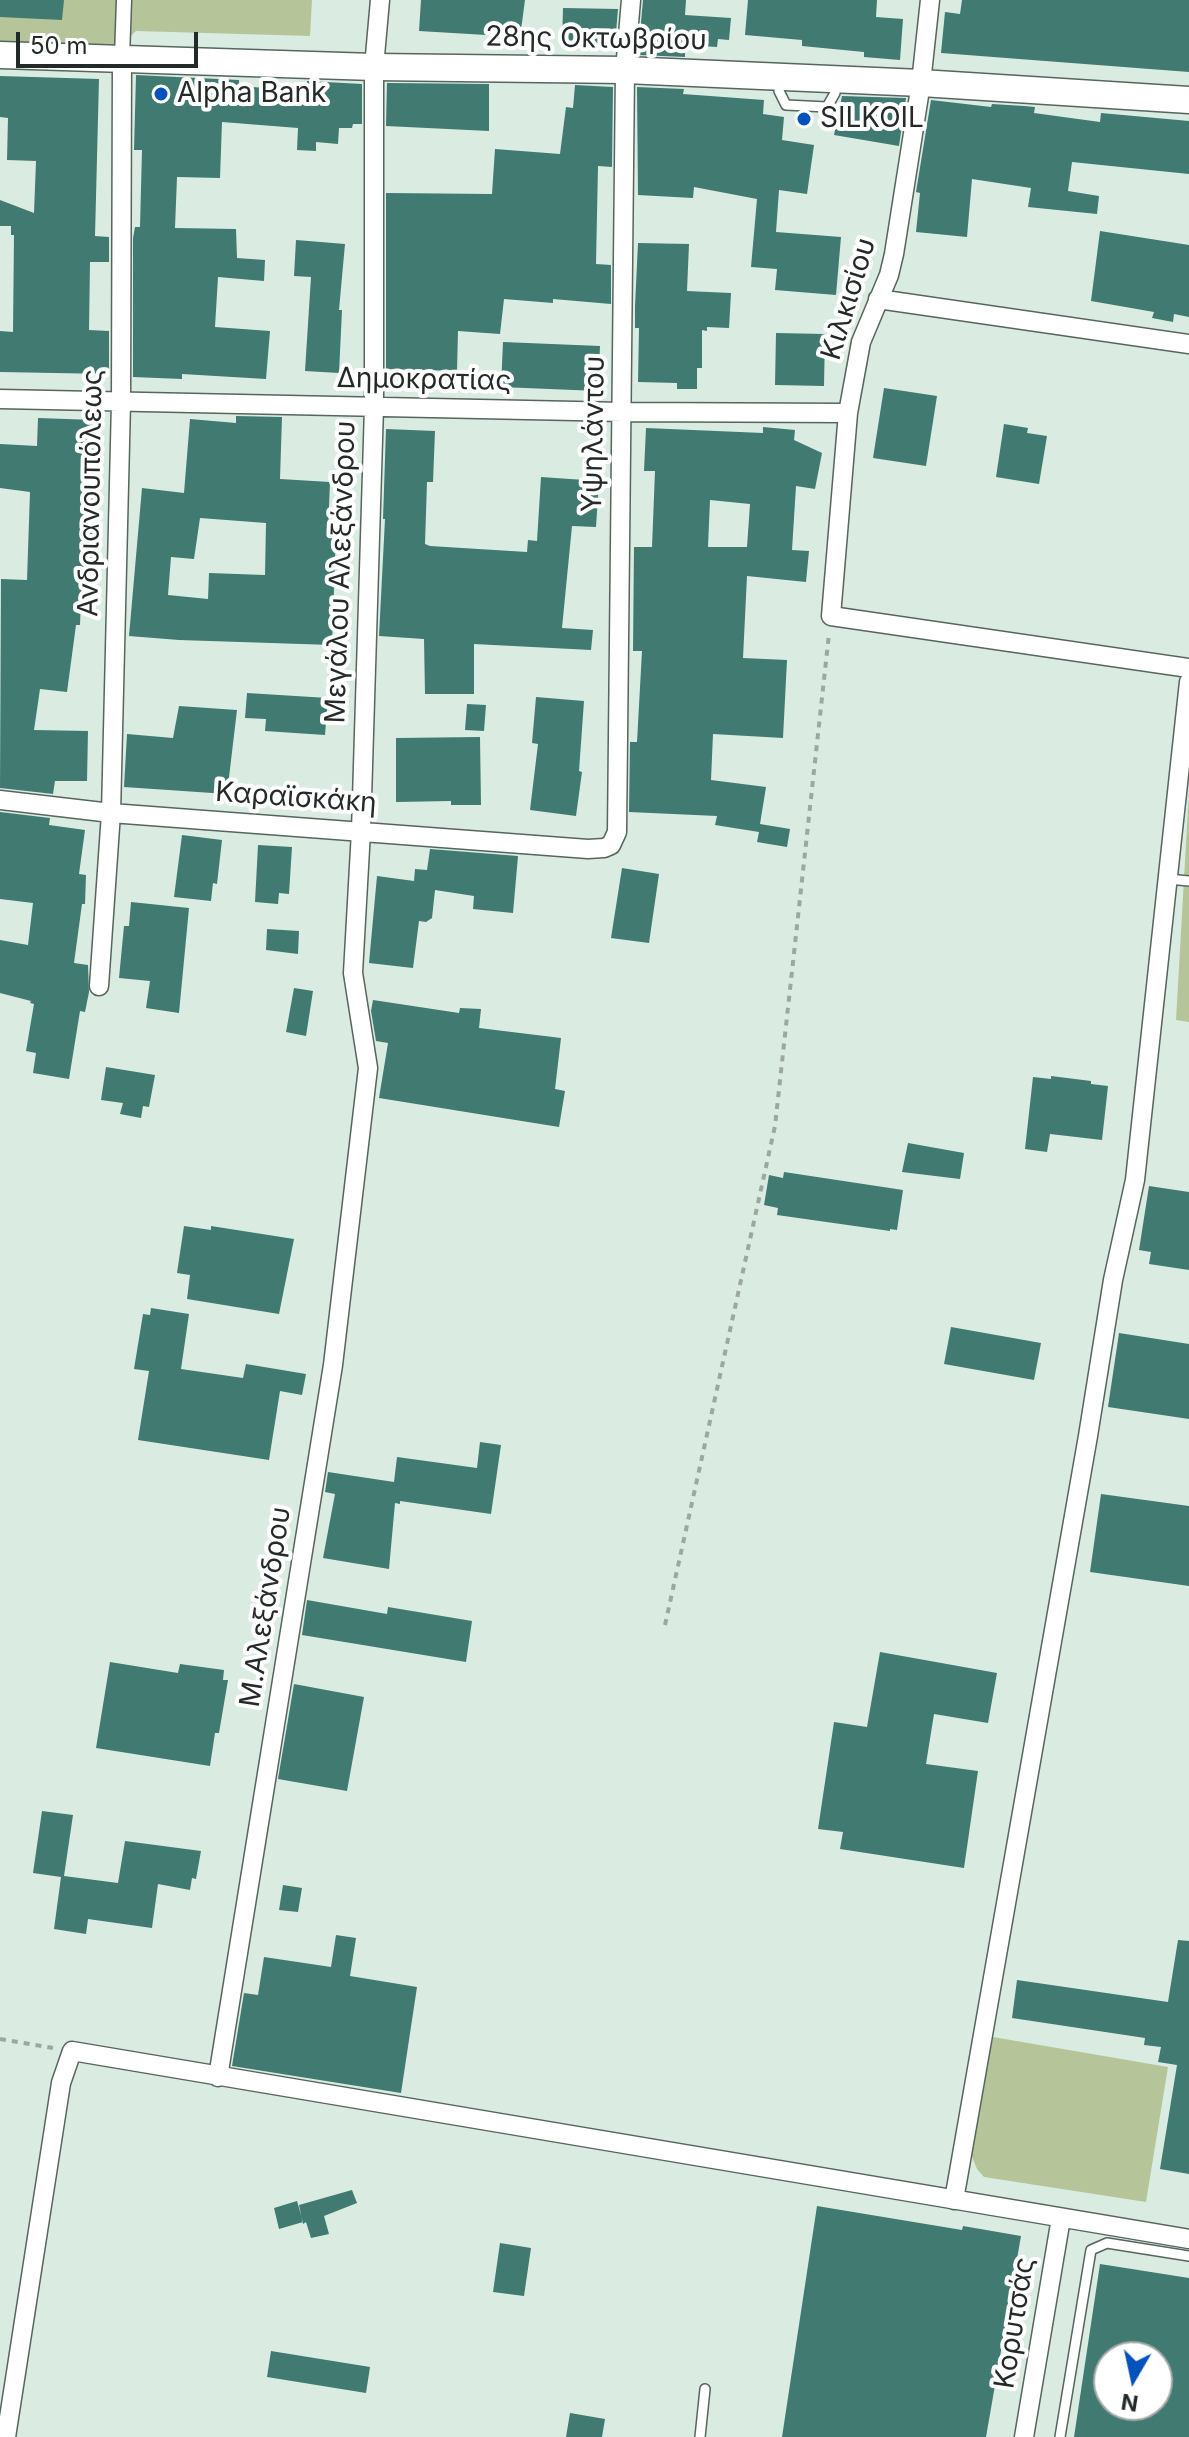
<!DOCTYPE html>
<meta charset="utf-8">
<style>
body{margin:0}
#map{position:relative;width:1189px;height:2437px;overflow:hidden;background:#daece2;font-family:Inter,sans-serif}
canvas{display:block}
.north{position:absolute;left:1093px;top:2341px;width:80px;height:80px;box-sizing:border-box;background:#fff;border:2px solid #a7aaa9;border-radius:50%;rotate:189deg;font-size:22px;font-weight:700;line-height:32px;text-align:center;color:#242a27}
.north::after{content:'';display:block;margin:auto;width:28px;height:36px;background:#0252bc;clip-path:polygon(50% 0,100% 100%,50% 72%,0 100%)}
.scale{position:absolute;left:16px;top:32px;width:182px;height:36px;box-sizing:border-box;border:4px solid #242a27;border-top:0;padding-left:10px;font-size:24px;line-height:28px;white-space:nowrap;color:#242a27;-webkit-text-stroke:6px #fff;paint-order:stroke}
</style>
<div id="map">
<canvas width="1189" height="2437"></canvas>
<div class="north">N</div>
<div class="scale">50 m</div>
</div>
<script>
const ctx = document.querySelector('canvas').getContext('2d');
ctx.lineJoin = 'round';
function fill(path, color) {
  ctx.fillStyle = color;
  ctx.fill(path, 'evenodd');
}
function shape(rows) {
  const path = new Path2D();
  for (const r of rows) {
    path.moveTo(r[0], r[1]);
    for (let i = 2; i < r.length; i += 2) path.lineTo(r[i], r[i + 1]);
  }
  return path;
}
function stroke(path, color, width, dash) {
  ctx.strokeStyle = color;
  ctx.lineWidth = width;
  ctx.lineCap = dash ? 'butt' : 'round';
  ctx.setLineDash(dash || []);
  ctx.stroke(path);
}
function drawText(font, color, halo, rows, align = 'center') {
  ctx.font = font + ' Inter,sans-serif';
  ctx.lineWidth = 8;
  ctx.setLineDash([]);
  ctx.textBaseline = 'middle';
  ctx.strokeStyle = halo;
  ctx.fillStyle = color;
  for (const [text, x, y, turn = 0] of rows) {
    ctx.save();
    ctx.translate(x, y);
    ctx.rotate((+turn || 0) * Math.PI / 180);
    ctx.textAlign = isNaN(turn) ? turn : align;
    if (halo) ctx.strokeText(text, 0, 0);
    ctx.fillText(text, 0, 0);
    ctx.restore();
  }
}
const green = shape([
 [0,0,312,0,310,36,136,31,114,52,0,52],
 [1189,790,1189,1022,1176,1020],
 [993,2037,1168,2067,1146,2202,984,2177,977,2169,971,2154]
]);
const building = shape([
 [0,0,64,0,62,20,0,17],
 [421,0,525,0,521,30,487,26,486,35,419,31],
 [643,0,686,0,685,15,731,18,729,40,718,39,717,47,685,45,685,57,638,55],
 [748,0,877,0,876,17,903,19,900,60,864,57,864,52,802,46,802,40,745,35],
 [962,0,1189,0,1189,72,941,53,945,12,960,14],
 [563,8,618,9,615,45,562,45],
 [136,75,239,80,239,86,307,91,307,81,362,84,362,124,353,124,352,128,339,128,338,144,316,142,316,151,297,150,298,128,222,122,220,178,177,177,175,228,236,229,237,258,265,260,264,281,218,277,215,327,270,331,266,379,182,374,182,379,133,377,133,238,135,227,140,227,142,150,134,150],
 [0,76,99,79,95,236,109,237,109,262,90,262,89,330,109,331,109,374,0,372,0,331,13,332,14,235,11,235,11,226,0,226,0,200,34,213,36,161,7,160,8,118,0,117],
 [387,83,489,84,489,131,386,126],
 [575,85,613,87,612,167,598,166,596,264,611,265,611,304,553,299,553,303,504,299,500,334,458,331,457,371,386,369,386,193,492,194,495,149,560,154,566,107,573,108],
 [637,87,684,89,683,94,764,100,763,114,784,117,782,140,814,145,807,194,779,190,776,232,841,237,836,295,775,290,777,269,751,267,757,199,694,187,693,198,638,195],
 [842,96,906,98,899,146,834,135],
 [931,100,991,107,992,104,1024,106,1035,107,1034,113,1100,122,1101,113,1189,121,1189,174,1072,162,1068,191,1099,196,1097,214,1028,207,1031,188,972,179,967,237,916,232,920,193,916,192],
 [1100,231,1189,245,1189,317,1174,314,1173,322,1152,318,1154,312,1091,301],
 [296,240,345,244,339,310,342,310,339,373,305,371,311,277,294,276],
 [638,243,689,244,687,291,731,293,729,328,707,327,707,331,702,330,702,368,697,368,697,389,677,389,677,383,638,382,639,328,635,328,635,306],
 [776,333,825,334,824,386,775,385],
 [503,342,600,346,598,391,501,387],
 [884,388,937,396,926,466,873,458],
 [236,416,282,417,280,479,330,482,328,532,336,533,332,645,179,640,129,636,142,488,184,493,190,419,236,423],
 [200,518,266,523,265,575,209,573,208,599,168,595,171,557,194,559],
 [38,418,95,420,93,573,82,573,80,625,76,625,67,692,40,689,34,730,88,731,87,781,55,781,53,794,0,788,1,579,27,580,30,492,0,488,0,444,37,446],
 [1004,424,1028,428,1027,433,1047,436,1039,484,996,477],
 [763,427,795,430,794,440,822,453,815,489,796,486,792,550,809,551,806,582,747,576,743,658,787,660,783,738,713,734,711,780,766,787,760,824,790,829,787,847,757,842,759,832,715,825,717,816,629,812,630,742,637,742,642,651,633,651,634,547,652,547,655,471,644,471,646,428,763,433],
 [710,500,750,504,747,547,708,547],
 [386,429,435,431,433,482,427,482,425,544,430,546,527,552,528,540,537,541,541,477,599,481,596,527,572,526,562,628,593,630,591,650,474,644,474,694,425,694,424,639,379,636,385,519,383,519],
 [247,693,328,698,325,735,265,731,266,719,245,718],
 [536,697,584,701,579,771,582,772,576,816,530,810,538,744,532,743],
 [467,704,486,705,484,731,465,730],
 [179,706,237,710,227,794,124,787,127,734,173,738],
 [480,737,481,805,451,805,451,801,396,802,396,738],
 [0,812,50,818,49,825,85,830,79,874,86,875,85,904,82,904,74,963,88,965,89,992,85,1012,80,1011,69,1079,33,1073,36,1053,26,1051,34,1004,30,1003,31,1001,0,993,0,940,28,945,33,903,0,899],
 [182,835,222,840,217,884,213,883,211,901,174,897],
 [258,845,292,847,289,894,279,893,278,904,255,902],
 [430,849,518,856,513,913,473,909,474,896,435,890,432,918,426,922,419,921,413,968,369,963,377,876,414,881,415,869,427,870],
 [622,868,659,874,649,943,611,938],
 [131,902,189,908,179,1013,146,1008,150,981,119,978,124,926,129,926],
 [267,929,299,931,298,954,266,950],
 [294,988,313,991,306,1036,286,1032],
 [373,1000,459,1013,460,1008,481,1009,479,1028,561,1038,555,1089,565,1091,559,1127,379,1098,388,1043,376,1041,371,1011],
 [106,1067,155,1075,149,1107,143,1106,141,1118,120,1114,123,1103,101,1100],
 [1051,1076,1091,1081,1091,1084,1108,1086,1102,1140,1050,1134,1047,1152,1025,1149,1033,1077,1051,1079],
 [908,1143,964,1153,960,1179,902,1172],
 [784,1172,903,1190,897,1230,890,1229,890,1231,777,1215,778,1208,764,1205,769,1175,783,1178],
 [1149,1186,1189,1192,1189,1270,1149,1264,1151,1252,1139,1250],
 [184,1226,211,1230,211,1226,294,1239,279,1314,187,1299,190,1275,177,1273],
 [151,1308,189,1314,181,1369,243,1378,246,1364,306,1374,302,1395,280,1391,269,1460,138,1440,149,1371,134,1369,143,1314,150,1315],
 [951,1327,1041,1343,1034,1380,944,1364],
 [1119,1333,1189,1344,1189,1419,1108,1407],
 [480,1442,501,1445,491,1514,400,1501,400,1504,395,1503,389,1569,323,1558,335,1494,325,1492,328,1472,394,1482,397,1457,477,1468],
 [1101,1494,1189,1506,1189,1586,1090,1572],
 [307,1600,387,1614,388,1607,472,1621,466,1662,302,1635],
 [880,1652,997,1673,988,1723,934,1714,926,1764,978,1771,964,1868,840,1849,843,1832,818,1829,834,1722,867,1727],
 [110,1662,178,1673,180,1664,224,1670,223,1680,228,1680,219,1733,215,1733,210,1766,96,1748],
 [294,1684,364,1697,347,1791,278,1779],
 [42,1811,73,1815,64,1876,118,1883,125,1841,201,1851,196,1879,192,1878,190,1890,158,1884,152,1928,88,1919,86,1934,54,1929,61,1877,33,1873],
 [283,1885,302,1888,298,1912,279,1910],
 [336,1935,356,1938,350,1976,417,1987,401,2093,232,2066,244,1993,258,1995,264,1957,331,1967],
 [1178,1940,1189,1941,1189,2174,1160,2169,1177,2065,1158,2062,1161,2047,1144,2045,1145,2038,1012,2018,1017,1980,1168,2002],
 [352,2190,357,2203,324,2216,329,2234,311,2238,306,2222,303,2224,299,2205],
 [297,2201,303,2222,279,2229,274,2208],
 [817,2206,962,2230,963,2226,1021,2236,986,2437,782,2437],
 [500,2243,531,2248,524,2296,493,2292],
 [1100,2264,1189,2278,1189,2437,1074,2437],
 [1109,2357,1157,2357,1157,2405,1109,2405],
 [271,2351,370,2367,366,2393,267,2377],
 [570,2413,605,2419,602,2437,566,2437]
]);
const path = shape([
 [665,1625,775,1126,829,634],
 [0,2039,53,2048]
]);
const service = shape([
 [779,91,786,105,827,107,835,93],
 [1168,879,1189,881],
 [700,2437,705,2389],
 [1060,2437,1091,2250,1107,2243,1189,2256]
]);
const pedestrian = shape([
 [122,58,124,0]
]);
const minor = shape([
 [930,0,921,83,894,254,889,275,861,342,848,413,831,616,1189,668],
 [878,299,1189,344],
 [0,399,623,412,848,413],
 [0,800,111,813,588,849,604,848,611,845,617,832,625,70,631,0],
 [99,986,111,813,121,402,122,58],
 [218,2077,333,1365,368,1068,353,973,361,831,374,407,374,67,380,0],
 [954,2200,1088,1436,1113,1280,1135,1180,1189,682],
 [6,2437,61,2083,72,2051,1189,2239],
 [1024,2437,1061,2218]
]);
const secondary = shape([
 [0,55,374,67,625,70,921,83,1189,100]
]);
const markers = [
 [161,94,8,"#0252bc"],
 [804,119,8,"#0252bc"]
];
const streetNames = [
 ["28ης Οκτωβρίου",596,39,1],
 ["Κιλκισίου",849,299,-73],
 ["Δημοκρατίας",424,380,1],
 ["Υψηλάντου",594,434,-89],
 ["Ανδριανουπόλεως",91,493,-89],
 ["Μεγάλου Αλεξάνδρου",341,572,-88],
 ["Καραϊσκάκη",296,798,4],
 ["Μ.Αλεξάνδρου",266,1607,-81],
 ["Κορυτσάς",1015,2323,-81]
];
const poiNames = [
 ["Alpha Bank",177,94],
 ["SILKOIL",820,119]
];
fill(green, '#b5c599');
fill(building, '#407a70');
stroke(service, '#56655d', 12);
stroke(pedestrian, '#56655d', 17);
stroke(minor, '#56655d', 21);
stroke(secondary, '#56655d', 29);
stroke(path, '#9ba8a1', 4, [6, 6]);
stroke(service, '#fff', 9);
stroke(pedestrian, '#fff', 14);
stroke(minor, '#fff', 18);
stroke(secondary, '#fff', 26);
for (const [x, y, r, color] of markers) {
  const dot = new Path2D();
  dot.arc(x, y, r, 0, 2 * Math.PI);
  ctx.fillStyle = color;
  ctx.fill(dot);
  stroke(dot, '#fff', 3);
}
drawText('28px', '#242a27', '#fff', streetNames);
drawText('28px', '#242a27', '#fff', poiNames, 'left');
</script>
